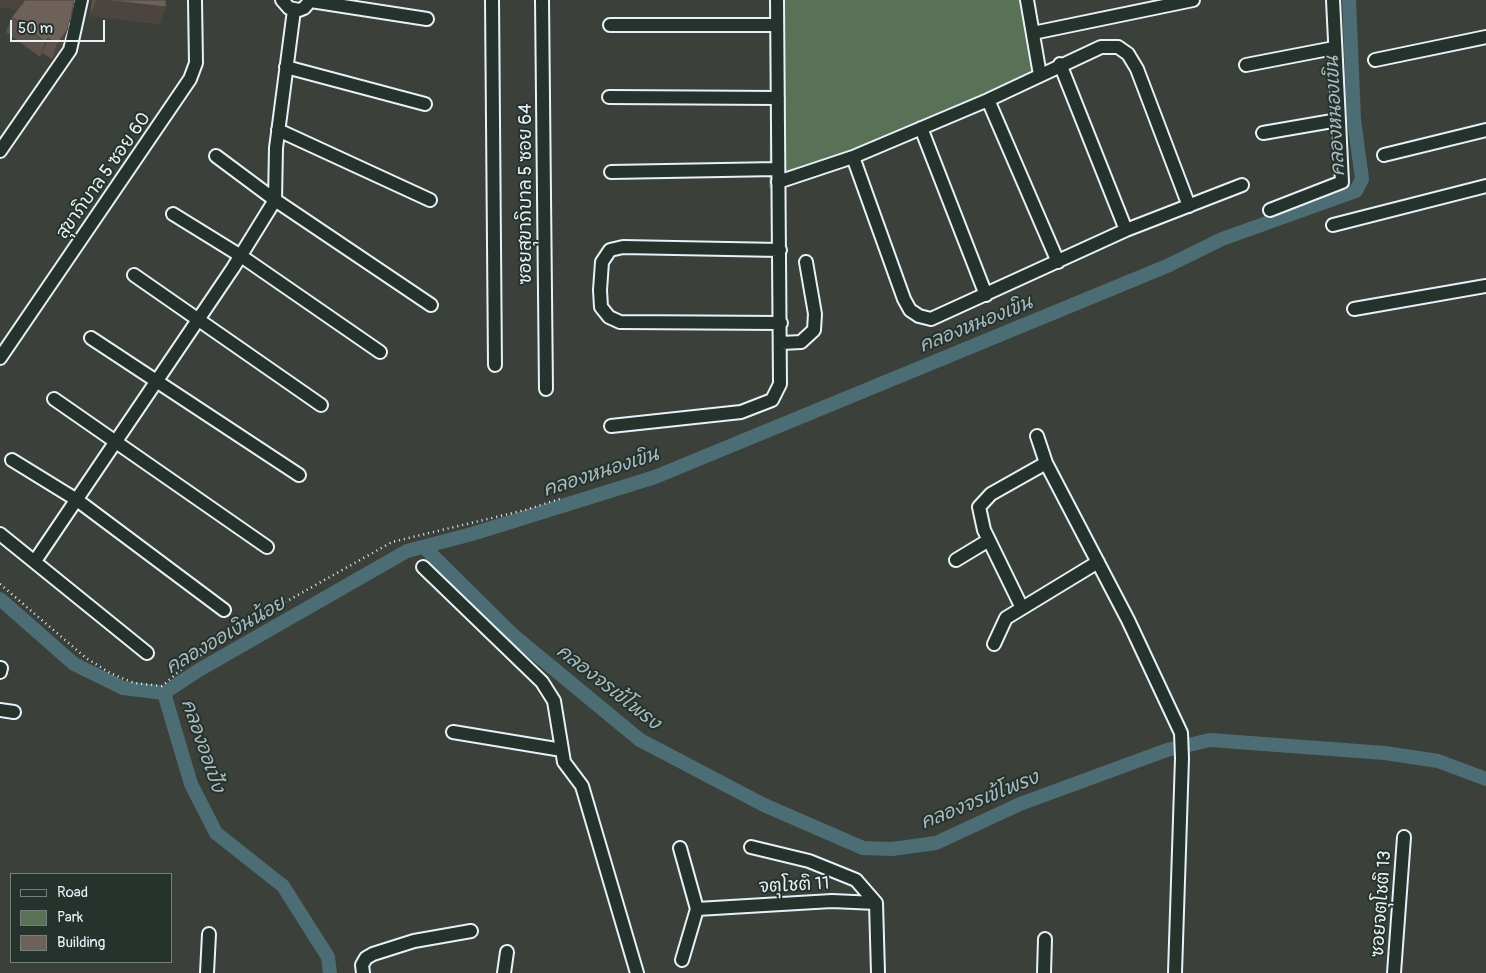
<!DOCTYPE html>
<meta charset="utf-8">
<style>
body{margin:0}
#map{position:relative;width:1486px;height:973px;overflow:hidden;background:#3b413a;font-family:Pangolin,sans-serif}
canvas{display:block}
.legend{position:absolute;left:10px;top:873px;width:162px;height:90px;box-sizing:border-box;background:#26332d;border:1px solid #747f7e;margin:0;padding:6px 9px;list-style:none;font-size:15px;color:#e8f1f8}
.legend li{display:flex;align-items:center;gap:10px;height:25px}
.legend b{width:25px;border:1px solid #747f7e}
.scale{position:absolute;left:10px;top:20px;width:95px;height:22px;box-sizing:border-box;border:2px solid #e8f1f8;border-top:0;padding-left:6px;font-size:15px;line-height:18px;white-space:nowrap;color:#e8f1f8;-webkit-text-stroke:4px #26332d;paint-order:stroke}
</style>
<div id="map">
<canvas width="1486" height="973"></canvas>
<ul class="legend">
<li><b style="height:6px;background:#26332d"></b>Road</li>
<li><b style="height:14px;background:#597156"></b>Park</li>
<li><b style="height:14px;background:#6d615a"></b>Building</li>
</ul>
<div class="scale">50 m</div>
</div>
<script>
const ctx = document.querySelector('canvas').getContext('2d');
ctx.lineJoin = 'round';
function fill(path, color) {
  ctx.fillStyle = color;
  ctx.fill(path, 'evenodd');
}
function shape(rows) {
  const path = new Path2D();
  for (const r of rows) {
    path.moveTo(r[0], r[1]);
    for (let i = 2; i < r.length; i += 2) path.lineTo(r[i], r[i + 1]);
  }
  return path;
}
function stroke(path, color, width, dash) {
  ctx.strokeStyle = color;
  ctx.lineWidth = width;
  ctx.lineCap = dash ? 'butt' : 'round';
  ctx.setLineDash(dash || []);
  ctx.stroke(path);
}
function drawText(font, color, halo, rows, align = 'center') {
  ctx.font = font + ' Pangolin,"Playpen Sans Thai",sans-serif';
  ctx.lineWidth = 4;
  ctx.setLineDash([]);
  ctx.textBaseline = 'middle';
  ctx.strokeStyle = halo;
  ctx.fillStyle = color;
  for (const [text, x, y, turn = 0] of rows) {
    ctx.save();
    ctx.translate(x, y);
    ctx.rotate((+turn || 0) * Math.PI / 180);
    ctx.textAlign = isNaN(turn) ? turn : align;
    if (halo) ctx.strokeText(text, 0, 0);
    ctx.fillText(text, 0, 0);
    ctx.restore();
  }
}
const green = shape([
 [772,0,1024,0,1037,75,769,188]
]);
const canal = shape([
 [424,547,514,636,640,740,764,805,863,848,892,849,936,843,1020,804,1167,750,1210,740,1385,753,1438,761,1486,779],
 [0,599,74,664,123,688,164,693,199,670,407,551,472,534,655,477,1167,266,1222,239,1356,191,1362,179,1354,120,1349,0],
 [164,693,191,784,216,833,283,886,328,957,330,973]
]);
const path = shape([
 [0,584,86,658,110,673,134,683,162,686,189,663,257,618,392,542,525,510,563,498]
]);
const minor = shape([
 [282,0,289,8,299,10,304,8,311,0],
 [492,0,495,365],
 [542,0,546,389],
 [1027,0,1040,75],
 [311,1,427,19],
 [610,25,777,25],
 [1033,33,1193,0],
 [1375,60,1486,37],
 [1060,64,1126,230],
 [1246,65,1334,48],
 [286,67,425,104],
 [609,97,778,98],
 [988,100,1058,262],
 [921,128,986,295],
 [278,130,430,200],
 [1263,133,1338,120],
 [0,151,70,50,81,0],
 [1384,155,1486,130],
 [216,156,275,200,431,305],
 [853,157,904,299,910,310,919,316,931,319,1126,230,1242,185],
 [611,172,777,169],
 [778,182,853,157,988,100,1101,47,1118,47,1128,54,1137,69,1189,206],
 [1270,210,1342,182,1333,0],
 [173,214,241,256,380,352],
 [1333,225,1486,186],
 [780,250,623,247,610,250,602,262,600,290,601,307,609,317,620,322,781,323],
 [134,275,321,405],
 [1354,309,1486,286],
 [91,338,299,475],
 [781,343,801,342,814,330,815,314,806,262],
 [0,358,190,79,196,63,195,0],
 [54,399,267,547],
 [611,426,741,412,772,400,780,384,777,0],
 [1037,436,1046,463,1128,620,1181,733,1182,758,1175,973],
 [12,460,77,500,224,610],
 [0,534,147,653],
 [956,560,989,540],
 [35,561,233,268,275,200,276,148,294,10],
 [423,567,542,682,554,701,564,762,582,786,637,973],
 [1022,608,984,530,979,507,991,494,1046,463],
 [994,644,1006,618,1098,562],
 [0,672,1,668],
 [0,710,14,712],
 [453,732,562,750],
 [751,847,809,861,856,880,876,903],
 [680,848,697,909],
 [682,960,697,909,832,901,876,903,878,973],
 [207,973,209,934],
 [363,973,362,965,366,958,373,954,414,941,471,931],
 [504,973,507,952],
 [1044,973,1045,939],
 [1394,973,1404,837]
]);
const wall = shape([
 [0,0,68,26,63,44,52,59,42,53,40,57,6,32,12,17,18,9,0,7],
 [92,0,166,0,160,24,90,16]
]);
const shadedWall = shape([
 [0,0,27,0,23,10,0,7],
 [96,0,104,0,166,7,160,24,90,16],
 [71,19,65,33,68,29,63,44,52,59,57,44],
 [48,38,42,53,40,57,45,42]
]);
const building = shape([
 [25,0,74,0,71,19,68,24,68,29,57,44,48,38,45,42,12,17,25,0],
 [104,0,166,0,166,7,104,0]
]);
const streetNames = [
 ["สุขาภิบาล 5 ซอย 60",104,176,-55],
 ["ซอยสุขาภิบาล 5 ซอย 64",526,194,-90],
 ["จตุโชติ 11",794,886,-3],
 ["ซอยจตุโชติ 13",1382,904,-86]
];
const waterNames = [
 ["คลองหนองเขิน",1336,116,-93],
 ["คลองหนองเขิน",976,325,-22],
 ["คลองหนองเขิน",601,473,-18],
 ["คลองออเงินน้อย",226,636,-30],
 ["คลองจรเข้โพรง",608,688,38],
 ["คลองออเป้ง",202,746,71],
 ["คลองจรเข้โพรง",980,801,-22]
];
fill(green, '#597156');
stroke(canal, '#4d6d74', 14);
stroke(minor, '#e8f1f8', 16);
stroke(path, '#e8f1f8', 2.5, [1, 4]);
stroke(minor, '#26332d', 12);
fill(wall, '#5e534d');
fill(shadedWall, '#4c443f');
fill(building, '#6d615a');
stroke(building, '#4c443f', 1);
drawText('18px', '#e8f1f8', '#26332d', streetNames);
drawText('italic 19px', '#aabcc3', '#26332d', waterNames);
</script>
